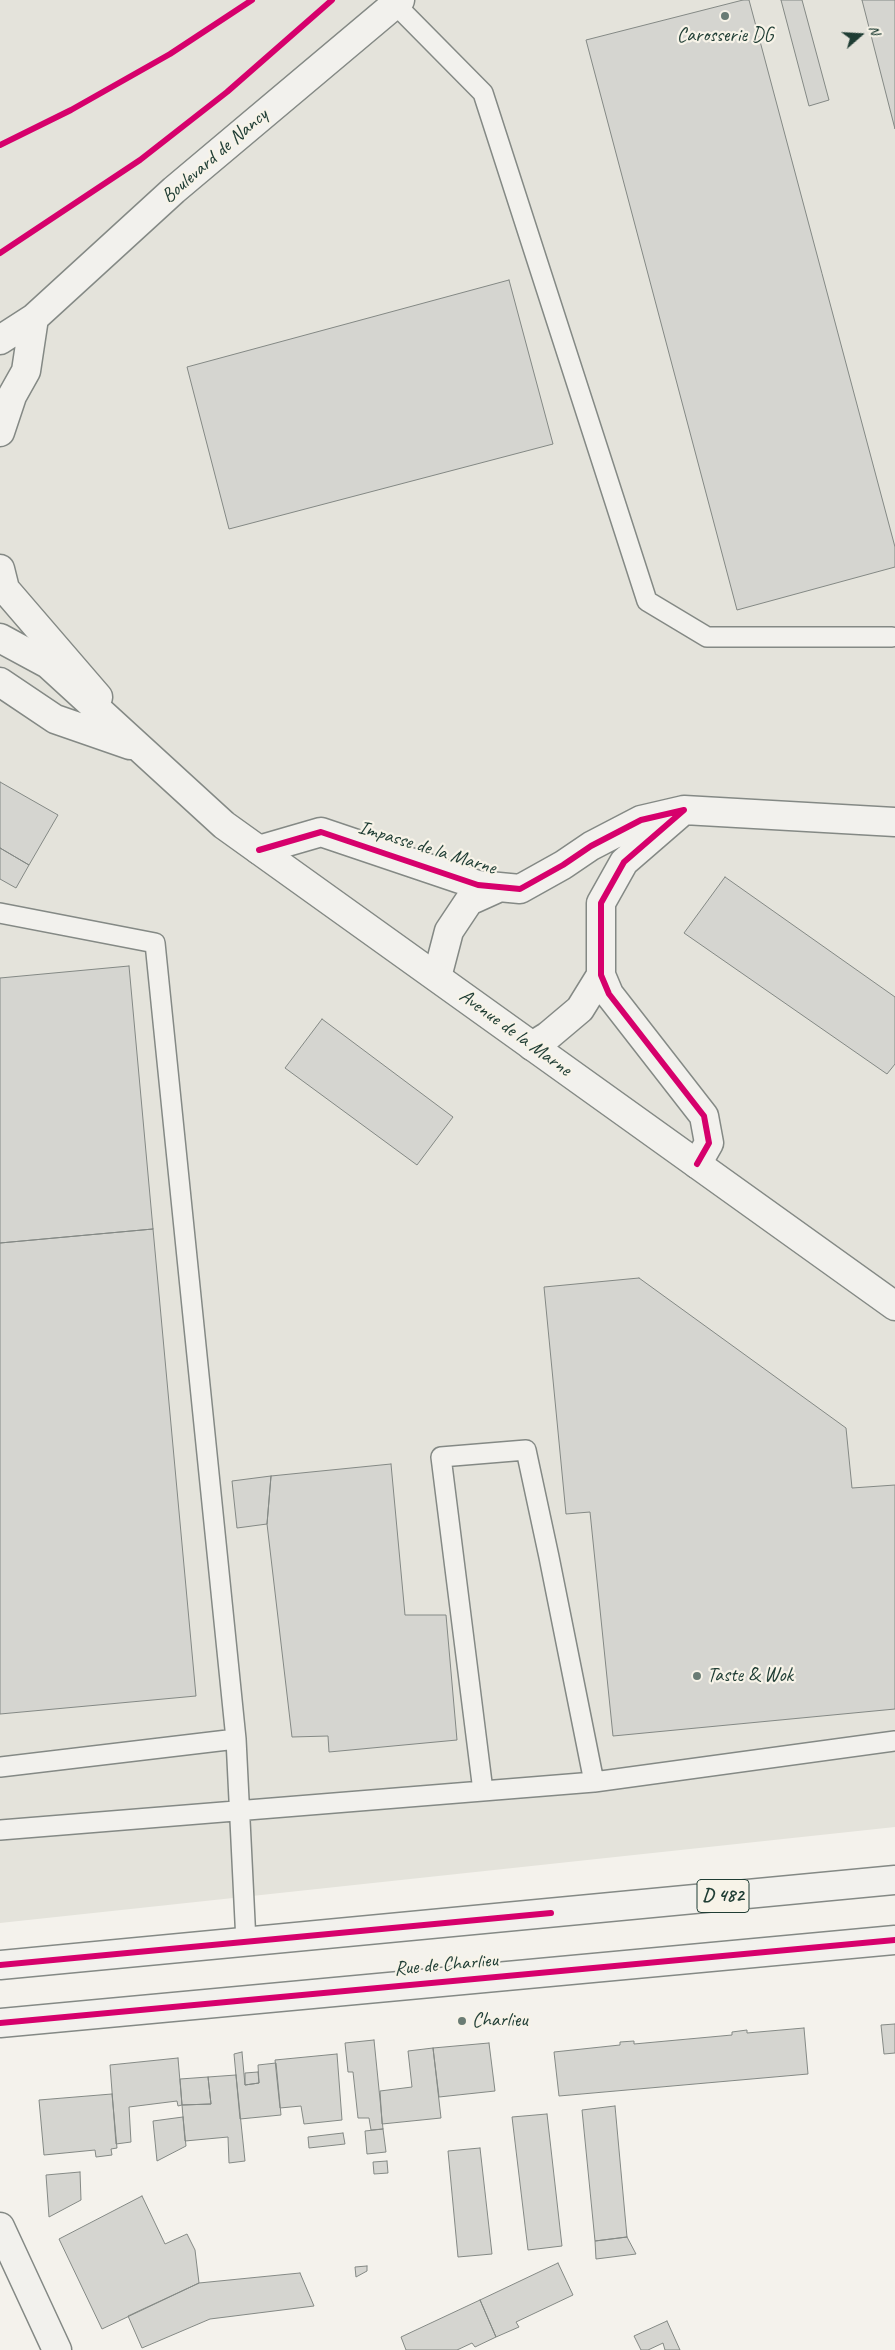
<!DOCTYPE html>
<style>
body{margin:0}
#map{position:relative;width:895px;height:2350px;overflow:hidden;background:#f4f2ec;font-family:Caveat,sans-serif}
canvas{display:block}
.north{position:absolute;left:835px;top:10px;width:50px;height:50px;-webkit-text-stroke:4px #f7f3e8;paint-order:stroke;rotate:71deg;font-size:14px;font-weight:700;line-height:20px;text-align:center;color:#1f3d34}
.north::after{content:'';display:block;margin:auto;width:18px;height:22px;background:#1f3d34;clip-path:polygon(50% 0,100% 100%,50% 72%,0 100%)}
</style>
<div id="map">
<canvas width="895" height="2350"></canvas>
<div class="north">N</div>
</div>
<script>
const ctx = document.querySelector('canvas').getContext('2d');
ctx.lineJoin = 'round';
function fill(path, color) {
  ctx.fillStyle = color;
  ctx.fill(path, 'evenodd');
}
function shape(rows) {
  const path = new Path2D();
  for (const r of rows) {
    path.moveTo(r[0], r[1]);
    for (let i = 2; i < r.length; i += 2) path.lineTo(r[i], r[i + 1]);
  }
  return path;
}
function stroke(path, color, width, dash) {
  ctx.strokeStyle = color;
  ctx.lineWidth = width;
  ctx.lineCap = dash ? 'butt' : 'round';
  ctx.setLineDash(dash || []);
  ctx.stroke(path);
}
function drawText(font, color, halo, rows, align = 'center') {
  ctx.font = font + ' Caveat,sans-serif';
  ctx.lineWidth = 4.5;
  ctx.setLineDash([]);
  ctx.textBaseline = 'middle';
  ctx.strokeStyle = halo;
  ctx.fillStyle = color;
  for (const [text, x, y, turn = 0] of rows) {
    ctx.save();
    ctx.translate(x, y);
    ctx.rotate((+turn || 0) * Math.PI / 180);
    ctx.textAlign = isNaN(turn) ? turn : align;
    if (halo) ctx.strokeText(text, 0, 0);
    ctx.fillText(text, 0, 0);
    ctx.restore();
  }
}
const built = shape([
 [0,0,895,0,895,1827,0,1923]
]);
const building = shape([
 [743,0,749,0,895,547,895,567,737,610,586,40,743,0],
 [781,0,802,0,829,100,809,106,781,0],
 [862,0,895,0,895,129,862,0],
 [509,280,553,444,229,529,187,367,509,280],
 [0,782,58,815,29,865,0,848,0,782],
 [0,848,29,865,16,888,0,879,0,848],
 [725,877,895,997,895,1064,887,1074,684,933,725,877],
 [129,966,153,1229,0,1243,0,978,129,966],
 [322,1019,453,1117,417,1165,285,1068,322,1019],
 [153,1229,196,1696,0,1714,0,1243,153,1229],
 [639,1278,846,1428,852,1488,895,1485,895,1709,613,1736,590,1512,566,1514,544,1287,639,1278],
 [391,1464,405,1615,446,1615,457,1740,329,1752,328,1736,292,1737,267,1524,271,1476,391,1464],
 [271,1476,267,1524,237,1528,232,1481,271,1476],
 [895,2024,895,2053,884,2054,881,2025,895,2024],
 [804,2028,808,2074,559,2096,554,2052,620,2045,620,2042,634,2041,634,2044,732,2035,732,2032,747,2030,747,2033,804,2028],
 [374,2040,383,2129,371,2130,369,2118,358,2118,353,2072,348,2072,345,2043,374,2040],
 [489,2043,495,2091,439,2097,433,2048,489,2043],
 [433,2048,441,2118,382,2124,380,2091,412,2087,408,2051,433,2048],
 [242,2052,245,2085,259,2083,258,2065,276,2063,281,2115,240,2119,234,2054,242,2052],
 [337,2054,342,2120,304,2124,301,2106,280,2108,275,2060,337,2054],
 [178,2058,182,2105,178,2106,177,2101,129,2107,131,2142,116,2144,110,2065,178,2058],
 [258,2072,259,2083,245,2085,245,2073,258,2072],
 [236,2075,245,2161,229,2163,228,2137,185,2141,182,2105,211,2104,208,2077,236,2075],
 [208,2077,211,2104,182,2105,180,2079,208,2077],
 [112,2094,117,2148,111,2149,112,2155,96,2157,95,2150,44,2155,39,2100,112,2094],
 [615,2106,627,2237,595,2241,582,2110,615,2106],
 [547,2114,562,2246,528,2250,512,2117,547,2114],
 [183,2117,186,2146,157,2161,153,2121,183,2117],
 [383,2129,386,2152,367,2154,365,2131,383,2129],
 [343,2133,345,2144,309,2148,308,2137,343,2133],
 [480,2148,492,2254,458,2257,448,2151,480,2148],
 [387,2161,388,2173,374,2174,373,2162,387,2161],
 [80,2172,81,2200,49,2217,46,2175,80,2172],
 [142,2196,165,2244,187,2234,195,2250,199,2283,102,2329,59,2239,142,2196],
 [627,2237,636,2254,596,2259,595,2241,627,2237],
 [558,2263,573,2295,516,2322,519,2327,496,2337,480,2300,558,2263],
 [367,2266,367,2271,356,2277,355,2267,367,2266],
 [300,2273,314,2306,210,2319,142,2348,128,2316,199,2283,300,2273],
 [480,2300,496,2337,475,2347,472,2343,457,2350,406,2350,401,2337,480,2300],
 [667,2321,680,2350,665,2350,663,2343,648,2350,641,2350,634,2336,667,2321]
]);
const service = shape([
 [395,4,483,93,647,601,707,637,892,637],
 [0,913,155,943,236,1739],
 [0,1767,236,1739,246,1942],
 [483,1791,441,1457,526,1450,549,1557,594,1782],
 [0,1830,594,1782,895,1741]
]);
const minor = shape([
 [0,340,34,318,174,190,400,0],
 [0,432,12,396,26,371,34,318],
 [0,569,5,589,98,697],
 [684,810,895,822],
 [259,850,321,832,478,885,520,889,563,865,591,846,641,820,684,810,624,862,601,903,601,975,609,994,704,1116,709,1143,697,1164],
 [437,977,449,931,469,901,500,887],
 [532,1046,548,1036,580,1009,601,975],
 [0,2227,57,2350]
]);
const primary = shape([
 [0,638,48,664,224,825,895,1306],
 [0,682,55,719,130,745],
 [0,1965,895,1880],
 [0,2023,895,1940]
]);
const cycleway = shape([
 [0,145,71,110,170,54,252,0],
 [0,253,140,160,227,92,332,0],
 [259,850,321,832,478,885,520,889,563,865,591,846,641,820,684,810,624,862,601,903,601,975,609,994,704,1116,709,1143,697,1164],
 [0,1965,551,1913],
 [0,2023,895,1940]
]);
const markers = [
 [725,16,5,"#6a7c74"],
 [697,1676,5,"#6a7c74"],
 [462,2021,5,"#6a7c74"]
];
const shields = [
 [723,1896,52]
];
const shieldNames = [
 ["D 482",723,1896]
];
const poiNames = [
 ["Carosserie DG",725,36,"center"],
 ["Taste & Wok",707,1676],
 ["Charlieu",472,2021]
];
const streetNames = [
 ["Boulevard de Nancy",215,156,-41],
 ["Impasse de la Marne",427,848,17],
 ["Avenue de la Marne",515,1033,36],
 ["Rue de Charlieu",446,1965,-5]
];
fill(built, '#e4e3db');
fill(building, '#d5d5d0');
stroke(building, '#848985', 1);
stroke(service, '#848985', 22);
stroke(minor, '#848985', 31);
stroke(primary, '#848985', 31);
stroke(service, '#f2f1ed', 19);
stroke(minor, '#f2f1ed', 28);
stroke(primary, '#f2f1ed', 28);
stroke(cycleway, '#d6006c', 6);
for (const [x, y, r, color] of markers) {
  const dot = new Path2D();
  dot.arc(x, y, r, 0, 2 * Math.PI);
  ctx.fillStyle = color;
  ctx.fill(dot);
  stroke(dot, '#f7f3e8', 2);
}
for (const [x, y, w] of shields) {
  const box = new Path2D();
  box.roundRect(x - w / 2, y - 16.5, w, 33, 4);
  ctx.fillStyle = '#f7f3e8';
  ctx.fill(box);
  stroke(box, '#1f3d34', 1);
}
drawText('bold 19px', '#1f3d34', null, shieldNames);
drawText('20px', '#1f3d34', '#f7f3e8', poiNames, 'left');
drawText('20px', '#1f3d34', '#f7f3e8', streetNames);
</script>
